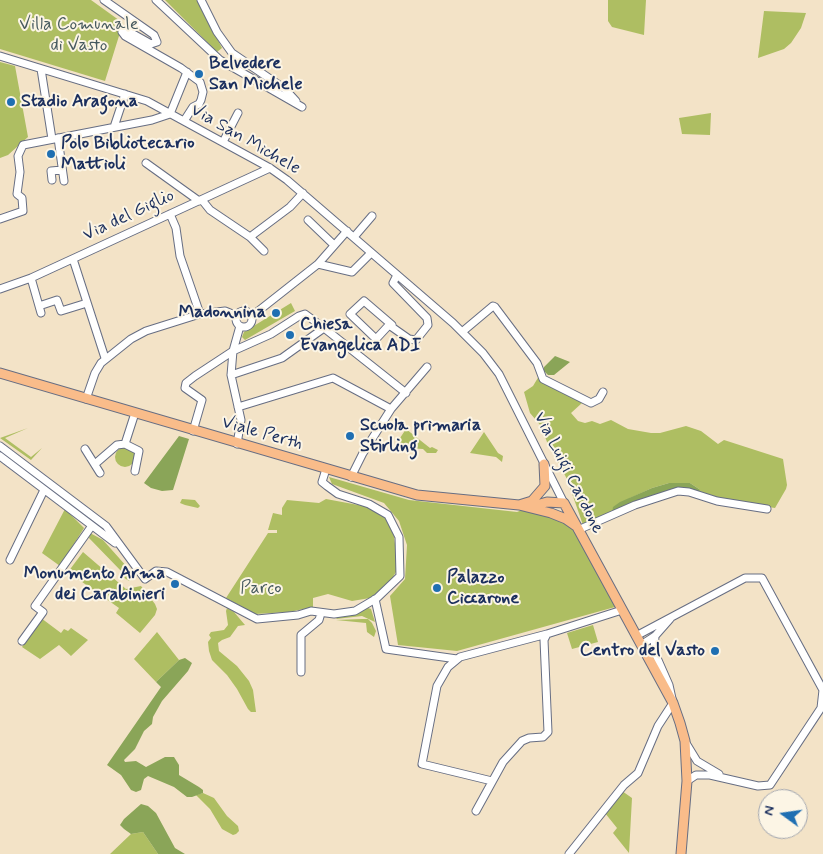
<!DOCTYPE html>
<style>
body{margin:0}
#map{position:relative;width:823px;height:854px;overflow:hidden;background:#f3e3c7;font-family:Mynerve,sans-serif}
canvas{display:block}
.north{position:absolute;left:758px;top:789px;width:50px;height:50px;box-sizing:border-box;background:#fcf5e5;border:1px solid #a2a6af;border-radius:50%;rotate:284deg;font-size:14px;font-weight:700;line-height:20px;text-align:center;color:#1b2f5e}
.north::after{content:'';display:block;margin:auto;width:18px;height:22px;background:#1f6fb2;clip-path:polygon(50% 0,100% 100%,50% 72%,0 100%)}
</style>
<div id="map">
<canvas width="823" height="854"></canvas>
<div class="north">N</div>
</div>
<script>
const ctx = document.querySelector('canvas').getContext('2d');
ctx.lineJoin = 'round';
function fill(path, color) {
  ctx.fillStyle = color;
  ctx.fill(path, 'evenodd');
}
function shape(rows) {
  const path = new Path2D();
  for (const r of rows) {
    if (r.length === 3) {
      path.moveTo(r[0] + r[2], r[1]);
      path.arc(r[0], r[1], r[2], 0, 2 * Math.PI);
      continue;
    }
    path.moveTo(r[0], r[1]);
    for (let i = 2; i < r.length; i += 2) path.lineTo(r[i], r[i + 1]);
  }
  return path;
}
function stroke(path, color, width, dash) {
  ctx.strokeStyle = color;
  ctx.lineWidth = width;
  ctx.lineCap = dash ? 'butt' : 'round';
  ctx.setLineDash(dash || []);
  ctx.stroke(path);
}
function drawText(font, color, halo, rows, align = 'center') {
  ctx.font = font + ' Mynerve,sans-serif';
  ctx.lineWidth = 4;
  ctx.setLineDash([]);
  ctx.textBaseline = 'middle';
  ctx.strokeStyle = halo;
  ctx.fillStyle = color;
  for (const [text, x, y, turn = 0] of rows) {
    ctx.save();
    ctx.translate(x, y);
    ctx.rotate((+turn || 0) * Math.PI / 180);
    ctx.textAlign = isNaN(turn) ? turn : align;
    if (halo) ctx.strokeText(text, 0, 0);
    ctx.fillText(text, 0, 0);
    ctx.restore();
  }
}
const green = shape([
 [0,0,91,0,123,23,105,81,0,49],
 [165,0,197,0,222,48,217,52],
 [608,0,646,0,644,35,612,27,608,21],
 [764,11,806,13,801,28,791,43,784,49,758,58],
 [0,62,15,66,28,137,8,155,0,158],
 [711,113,710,135,682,134,679,118],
 [291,303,295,311,245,340,242,337,244,332],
 [539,376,589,406,582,403,571,413,578,421,585,423,592,421,600,424,611,420,628,429,651,433,660,433,686,426,701,431,718,444,724,440,783,459,787,485,786,489,775,508,717,499,698,494,699,489,690,483,669,483,652,488,630,498,612,513,583,525,567,479,547,442,541,426,530,413,524,392,533,386],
 [28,428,5,438,31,457,42,448,31,460,0,438],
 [406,429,430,448,432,447,438,450,436,453,427,453,423,449,394,447],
 [484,432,498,453,503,456,502,462,496,457,470,453],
 [125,457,10],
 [329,477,409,500,517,512,529,507,573,524,615,607,457,651,398,645,390,596,405,579,407,545,399,521,384,503,332,484],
 [182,499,195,500,200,506,198,508,185,505,180,503],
 [326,499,369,507,385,517,393,530,396,551,396,572,388,585,370,598,352,601,328,594,313,598,313,607,289,612,255,614,226,598,268,533,277,533,277,530,268,530,273,513,282,515,282,508,287,500,319,503],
 [65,509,84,528,60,566,42,553],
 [90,533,103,540,136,577,129,581,120,575,122,572,89,538],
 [83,552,126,589,141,586,155,604,157,609,155,615,140,633,116,613,119,608,68,572],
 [227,608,234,612,245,625,238,626,230,637,222,640,218,643,219,651,237,666,249,681,253,690,256,712,251,712,248,709,237,689,227,675,212,660,209,651,208,642,211,638,209,635,211,632,224,630,228,625,226,611],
 [368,608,371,609,375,622,362,616,336,619,340,615],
 [41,618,61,633,64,629,68,631,71,628,88,640,71,656,59,645,40,659,22,647],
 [362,619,368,619,372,623,376,631,374,637,367,632,366,623,336,620],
 [593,625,598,642,572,649,567,633],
 [157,632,179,660,156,682,134,659],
 [622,791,632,798,629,853,613,833,617,828,605,813],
 [203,793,214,798,227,816,238,826,239,831,236,834,233,835,222,829,210,809,196,795],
 [143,832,158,854,110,854,131,834]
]);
const forest = shape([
 [555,356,570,362,554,375,548,375,544,371,544,367],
 [179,436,189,439,173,490,162,491,151,488,144,483],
 [669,483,690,483,699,489,700,492,682,489,612,513,613,507,620,502,652,488],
 [185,658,192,663,188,671,162,701,153,717,152,724,144,731,135,749,124,760,125,762,136,761,146,767,165,757,174,757,179,765,179,775,199,787,203,790,203,793,192,797,187,797,174,787,148,776,144,779,141,790,136,792,131,790,121,775,107,765,161,687,156,682,179,660],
 [141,804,148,806,156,813,175,848,185,854,158,854,143,832,131,834,124,829,120,825,124,819]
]);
const minor = shape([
 [104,0,154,35,157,42,151,44,126,30,122,32,125,36,181,68,200,82,203,92,201,100,199,104,193,107,184,121],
 [156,0,220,60,302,107],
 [201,0,217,32,232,53,285,89,296,101],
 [0,56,147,101,270,168,287,180,453,323,483,353,499,374,564,503],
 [41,69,52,139],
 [114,127,125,94],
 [58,138,64,181],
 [223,142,238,113],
 [146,163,199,201],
 [52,180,51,171,62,170],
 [202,200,210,210,250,237,264,251],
 [170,214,176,228,180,256,200,314],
 [0,219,23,211,22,198,17,194,20,172,18,156,23,145,152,120,170,114,187,72],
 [308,220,334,245],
 [250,237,290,207,303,193],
 [354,237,372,216],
 [73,259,105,358],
 [318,264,347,231],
 [31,278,41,313],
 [0,289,31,278,270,168],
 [39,306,57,300,61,311,87,303],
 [244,319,8],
 [252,316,318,264,352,272,371,253],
 [392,325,364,301,350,314,376,339,389,325,409,339,416,340,428,325,427,318,393,283,397,275],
 [462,332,493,306,495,307,537,363,543,379,591,403,599,399,603,392],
 [231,375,282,358,324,328,406,393],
 [86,399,95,373,101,363,131,339,146,331,200,314,225,311,237,316],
 [238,407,333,378,391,409,427,367],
 [193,431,202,400,185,388,186,383,195,376,233,351,271,334,299,316,305,314,324,328],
 [125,444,139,451,135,471],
 [237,444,241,420,231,375,233,351,240,326],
 [0,446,106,526,145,579,156,571,167,572,257,619,298,615,311,611,334,614,355,611,377,598,400,576,399,537,388,515,369,504,338,494,327,486,322,482,326,469],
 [85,449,100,473],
 [0,456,115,543],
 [95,464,117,445,125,444,135,413],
 [351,477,363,453,391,409],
 [578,530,635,505,678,491,689,492,717,501,767,509],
 [10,560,44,490],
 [375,599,386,649,457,659],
 [636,636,745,578,762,578,823,690,821,708,770,785,758,786,710,775,696,775,687,781],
 [22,641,43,612,35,606,91,527],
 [641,645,655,636,670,619],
 [301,672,301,635,319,620,321,613],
 [686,743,697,761,719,774],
 [492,781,422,764,437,686,448,667,460,657,547,634],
 [476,811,503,762,522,741,529,738,543,737,548,732,544,640,547,634,622,610],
 [569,854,624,785,638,773,658,726,673,703,669,685,654,651,655,636]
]);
const major = shape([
 [0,373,417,495,519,505,551,513,566,519,576,526],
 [564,503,673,703,680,723,685,741,687,781,681,854],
 [519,505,532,501,545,486,544,464],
 [530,507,547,502,564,503]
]);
const markers = [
 [199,74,5,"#1f6fb2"],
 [11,102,5,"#1f6fb2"],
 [51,154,5,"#1f6fb2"],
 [276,313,5,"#1f6fb2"],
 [290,335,5,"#1f6fb2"],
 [350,436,5,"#1f6fb2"],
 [175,584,5,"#1f6fb2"],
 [437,588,5,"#1f6fb2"],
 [715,651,5,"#1f6fb2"]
];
const parkNames = [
 ["Villa Comunale",79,25],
 ["di Vasto",79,46],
 ["Parco",261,589]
];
const poiNames = [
 ["Belvedere",209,64],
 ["San Michele",209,85],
 ["Stadio Aragona",21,102],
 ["Polo Bibliotecario",61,144],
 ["Mattioli",61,165],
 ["Madonnina",266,313,"right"],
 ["Chiesa",300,325],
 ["Evangelica ADI",300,346],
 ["Scuola primaria",360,426],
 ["Stirling",360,447],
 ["Monumento Arma",165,574,"right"],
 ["dei Carabinieri",165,595,"right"],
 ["Palazzo",447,578],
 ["Ciccarone",447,599],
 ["Centro del Vasto",705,651,"right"]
];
const streetNames = [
 ["Via San Michele",245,140,30],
 ["Via del Giglio",129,216,-25],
 ["Viale Perth",262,434,16],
 ["Via Luigi Cardone",568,473,63]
];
fill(green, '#aebe62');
fill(forest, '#8aa558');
stroke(minor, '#676e83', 9);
stroke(major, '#676e83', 11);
stroke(minor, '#fff', 7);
stroke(major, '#f9bc8a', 9);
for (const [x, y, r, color] of markers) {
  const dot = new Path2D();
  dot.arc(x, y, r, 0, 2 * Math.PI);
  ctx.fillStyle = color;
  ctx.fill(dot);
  stroke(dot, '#fcf5e5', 2);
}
drawText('18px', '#475a5f', '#fcf5e5', parkNames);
drawText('bold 18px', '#1b2f5e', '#fcf5e5', poiNames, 'left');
drawText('18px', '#1b2f5e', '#fcf5e5', streetNames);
</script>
